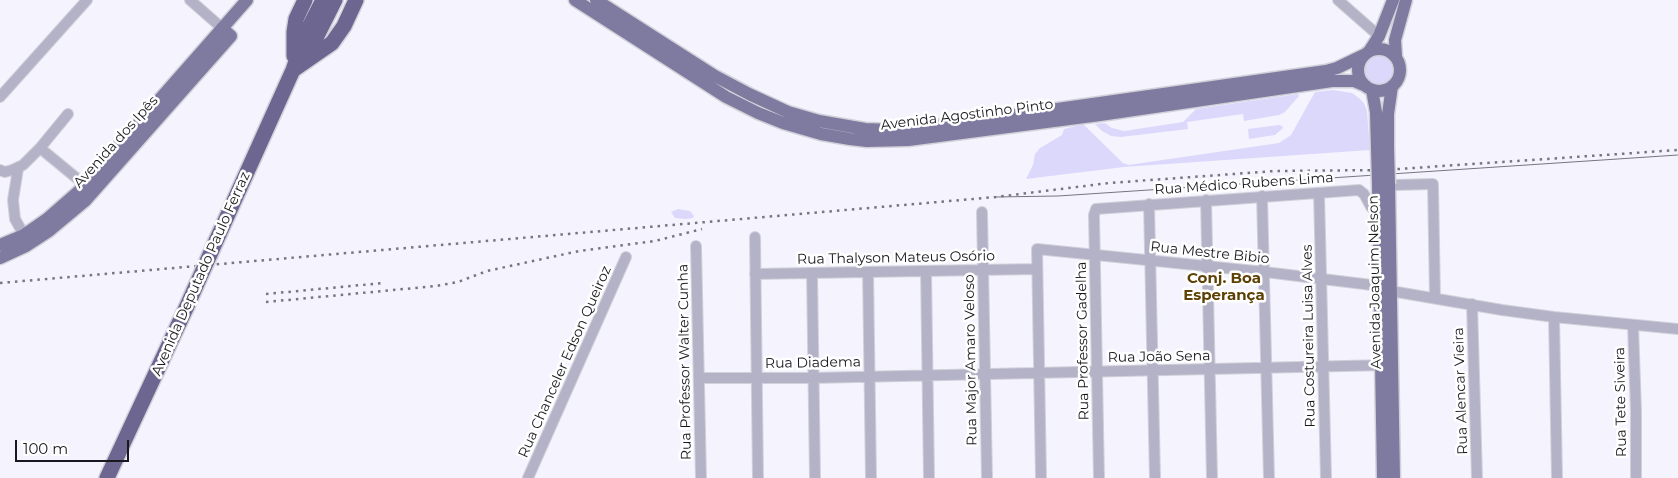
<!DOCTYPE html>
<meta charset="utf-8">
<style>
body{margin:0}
#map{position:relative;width:1678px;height:478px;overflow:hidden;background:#f5f4fe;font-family:Montserrat,sans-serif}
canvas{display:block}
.scale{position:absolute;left:15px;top:440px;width:114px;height:22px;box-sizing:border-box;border:2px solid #18181e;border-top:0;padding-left:6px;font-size:15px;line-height:18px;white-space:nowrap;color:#18181e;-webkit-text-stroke:4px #fff;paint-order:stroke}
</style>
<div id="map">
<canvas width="1678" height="478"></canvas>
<div class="scale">100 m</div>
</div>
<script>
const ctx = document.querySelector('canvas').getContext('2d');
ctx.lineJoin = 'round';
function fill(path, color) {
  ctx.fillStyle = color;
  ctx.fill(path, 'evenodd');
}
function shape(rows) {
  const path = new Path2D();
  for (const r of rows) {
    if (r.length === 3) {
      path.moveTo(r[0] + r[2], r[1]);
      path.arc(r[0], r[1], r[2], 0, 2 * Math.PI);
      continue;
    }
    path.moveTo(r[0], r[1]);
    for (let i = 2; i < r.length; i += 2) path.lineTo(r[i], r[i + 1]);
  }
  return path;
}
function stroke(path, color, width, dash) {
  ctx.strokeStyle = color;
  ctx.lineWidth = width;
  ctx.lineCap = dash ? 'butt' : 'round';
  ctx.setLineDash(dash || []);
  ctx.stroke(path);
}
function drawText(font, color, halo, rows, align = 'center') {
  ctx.font = font + ' Montserrat,sans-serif';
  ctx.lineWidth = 5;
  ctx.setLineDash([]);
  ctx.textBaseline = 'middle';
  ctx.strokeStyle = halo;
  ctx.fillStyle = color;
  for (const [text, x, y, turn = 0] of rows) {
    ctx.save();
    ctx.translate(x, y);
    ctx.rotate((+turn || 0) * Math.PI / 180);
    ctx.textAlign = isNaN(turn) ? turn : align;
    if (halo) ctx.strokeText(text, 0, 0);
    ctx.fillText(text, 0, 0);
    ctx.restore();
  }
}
const green = shape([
 [1379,70,18],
 [1333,90,1352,93,1359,98,1364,103,1367,111,1370,150,1124,167,1026,179,1033,165,1035,154,1040,148,1062,135,1064,129,1083,124,1123,163,1129,165,1135,164,1279,143,1291,135,1315,92],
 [1298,94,1299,96,1285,112,1279,115,1244,121,1243,114,1187,122,1188,129,1121,137,1111,136,1102,131,1095,124,1105,123,1112,128,1124,131,1183,122,1196,109],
 [1279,125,1282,126,1283,128,1275,135,1249,139,1248,129],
 [678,209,690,211,694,216,693,218,686,219,675,218,671,212]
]);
const minor = shape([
 [190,0,222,28],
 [1338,0,1379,36],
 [0,97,87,0],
 [40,148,85,185],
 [18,169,13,200,15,219,24,235],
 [0,170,5,172,12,170,23,165,40,148,68,114],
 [1395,185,1433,184,1435,298],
 [1319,193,1326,478],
 [1262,196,1269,478],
 [1206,200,1212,478],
 [1149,204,1155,478],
 [982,212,987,478],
 [755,237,758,478],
 [696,246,701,478],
 [926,271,929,478],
 [868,272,871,478],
 [812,273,815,478],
 [755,274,1037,269],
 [1391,291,1502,310,1554,317,1678,329],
 [1472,304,1477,478],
 [1554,317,1557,478],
 [1633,325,1636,411,1636,478],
 [699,378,813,378,1388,365],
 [528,478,626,257],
 [1041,478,1037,249,1265,272,1380,286],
 [1099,478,1094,215,1096,209,1359,190,1364,194,1371,207,1379,214]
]);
const major = shape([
 [575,0,726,97,758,113,783,123,821,134,850,139,867,141,908,140,1100,115,1332,81,1354,81,1366,86],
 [596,0,715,76,749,94,788,112,819,121,865,129,892,130,923,128,1326,71,1337,68,1364,55],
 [1379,70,21],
 [1370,50,1379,36,1393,0],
 [1396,56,1395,40,1406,0],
 [1372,90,1376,112,1377,148],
 [1388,148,1388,114,1392,86],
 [1378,183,1383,478],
 [1389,184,1394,478],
 [0,245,24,235,47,219,79,191,247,0],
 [0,258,26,246,49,231,85,201,231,36,222,28]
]);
const highway = shape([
 [304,54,316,38,335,0],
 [294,56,294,32,296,19,305,0],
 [293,70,332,43,344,26,356,0],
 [216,241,293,70,306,33,323,0],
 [107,478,187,306]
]);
const tram = shape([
 [996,197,1058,196,1678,155]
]);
const rail = shape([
 [0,283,996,197,1109,183,1275,171,1384,170,1678,150],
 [266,294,383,283],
 [266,302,436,286,458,282,487,271,579,251,655,241,702,229]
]);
const majorBridge = shape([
 [1377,148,1378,183],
 [1388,148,1389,184]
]);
const highwayBridge = shape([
 [187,306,216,241]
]);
const streetNames = [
 ["Avenida Agostinho Pinto",967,115,-7],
 ["Avenida dos Ipês",116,142,-48],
 ["Rua Médico Rubens Lima",1244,184,-4],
 ["Rua Mestre Bibio",1210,253,6],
 ["Rua Thalyson Mateus Osório",896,258,-1],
 ["Avenida Deputado Paulo Ferraz",201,274,-66],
 ["Avenida Joaquim Nelson",1375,282,-91],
 ["Rua Costureira Luisa Alves",1309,336,-91],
 ["Rua Professor Gadelha",1083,341,-91],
 ["Rua João Sena",1159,357,-1],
 ["Rua Major Amaro Veloso",971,360,-91],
 ["Rua Chanceler Edson Queiroz",565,362,-66],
 ["Rua Professor Walter Cunha",685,362,-91],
 ["Rua Diadema",813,363,-1],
 ["Rua Alencar Vieira",1461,391,-92],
 ["Rua Tete Siveira",1621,402,-91]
];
const neighbourhoodNames = [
 ["Conj. Boa",1224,279],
 ["Esperança",1224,296]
];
fill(green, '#dbd8fb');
stroke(minor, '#d2d1da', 12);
stroke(major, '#d2d1da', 15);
stroke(highway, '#d2d1da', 18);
stroke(minor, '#b4b2c7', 10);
stroke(major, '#7f7a9f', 12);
stroke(highway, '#6c6690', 15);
stroke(tram, '#76767e', 1);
stroke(rail, '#76767e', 2.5, [2.5, 5]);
stroke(majorBridge, '#d2d1da', 15, []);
stroke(highwayBridge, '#d2d1da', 18, []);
stroke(majorBridge, '#7f7a9f', 12);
stroke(highwayBridge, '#6c6690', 15);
drawText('14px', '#18181e', '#fff', streetNames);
drawText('bold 15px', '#5d4104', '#fff', neighbourhoodNames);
</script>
